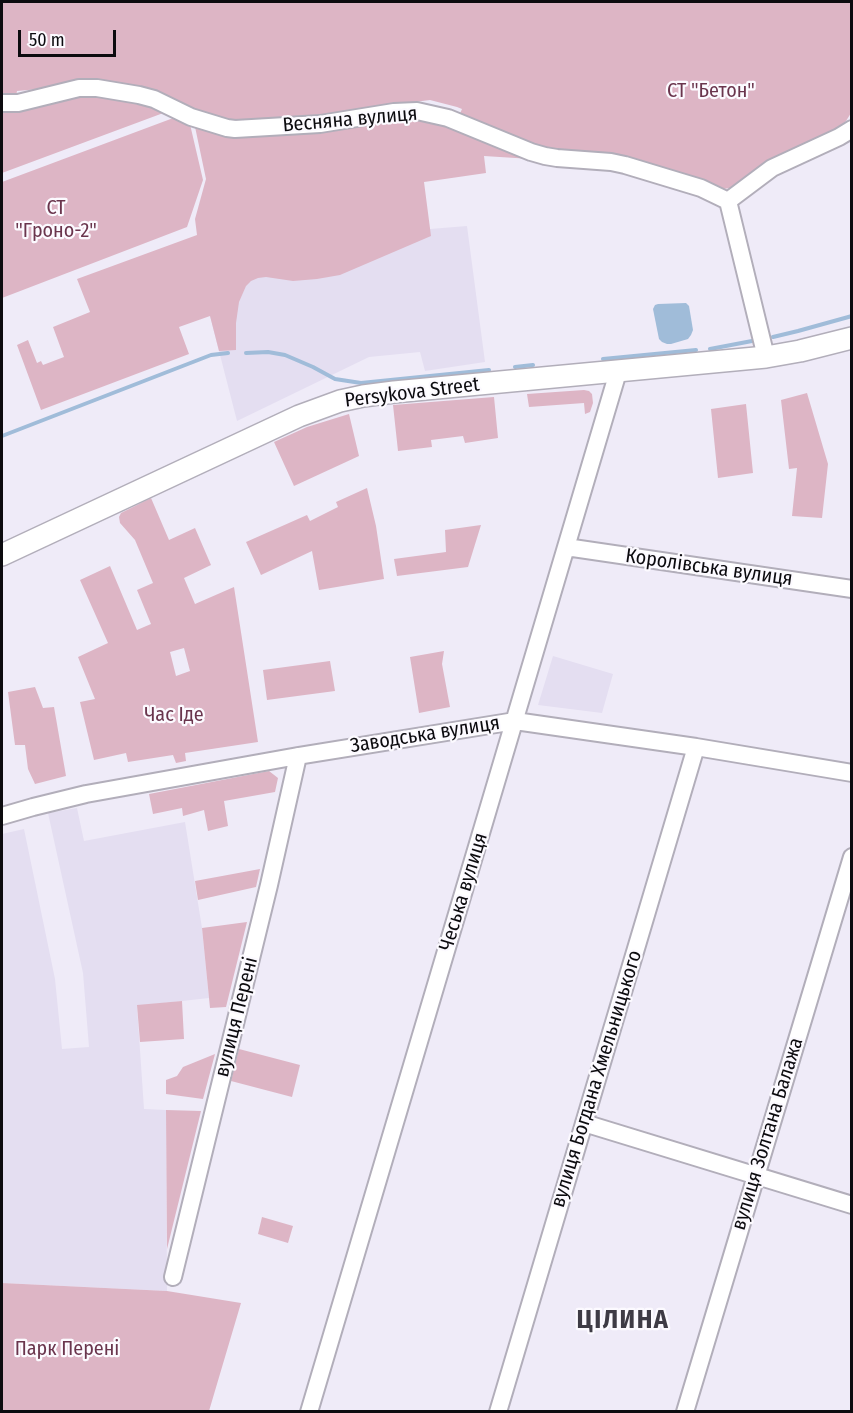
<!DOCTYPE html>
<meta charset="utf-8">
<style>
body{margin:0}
#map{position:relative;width:853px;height:1413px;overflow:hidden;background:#efebf8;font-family:"Fira Sans Condensed",sans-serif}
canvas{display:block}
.frame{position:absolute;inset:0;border:3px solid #0c0b0f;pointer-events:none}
.scale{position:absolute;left:18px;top:30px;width:98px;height:27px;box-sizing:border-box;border:3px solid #0c0b0f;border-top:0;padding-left:8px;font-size:18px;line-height:21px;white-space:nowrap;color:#0c0b0f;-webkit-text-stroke:4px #fcfaff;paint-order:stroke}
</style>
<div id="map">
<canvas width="853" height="1413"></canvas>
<div class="frame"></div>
<div class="scale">50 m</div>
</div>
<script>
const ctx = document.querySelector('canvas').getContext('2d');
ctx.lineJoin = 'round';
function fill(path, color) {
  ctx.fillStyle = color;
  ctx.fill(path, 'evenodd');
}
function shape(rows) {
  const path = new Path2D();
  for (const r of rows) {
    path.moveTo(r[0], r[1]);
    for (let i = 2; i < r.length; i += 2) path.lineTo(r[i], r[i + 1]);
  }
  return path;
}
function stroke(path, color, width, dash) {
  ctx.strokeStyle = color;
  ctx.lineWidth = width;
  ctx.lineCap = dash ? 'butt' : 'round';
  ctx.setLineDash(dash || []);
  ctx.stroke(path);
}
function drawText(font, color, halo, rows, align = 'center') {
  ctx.font = font + ' "Fira Sans Condensed",sans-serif';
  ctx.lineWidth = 4.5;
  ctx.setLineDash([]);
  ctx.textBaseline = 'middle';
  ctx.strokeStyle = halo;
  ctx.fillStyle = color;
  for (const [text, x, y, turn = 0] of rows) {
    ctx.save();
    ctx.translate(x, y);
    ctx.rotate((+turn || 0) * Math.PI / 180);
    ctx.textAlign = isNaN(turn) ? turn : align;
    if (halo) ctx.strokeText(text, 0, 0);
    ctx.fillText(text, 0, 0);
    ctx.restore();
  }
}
const built = shape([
 [467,226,485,362,425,371,420,352,369,357,237,421,210,316,201,257,430,229],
 [553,656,613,674,602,713,538,705],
 [77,808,84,841,185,822,202,928,209,998,137,1006,144,1109,166,1110,167,1291,2,1283,2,834,24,829,55,979,62,1049,89,1047,83,973,48,813]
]);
const green = shape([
 [2,2,851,2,851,113,846,121,839,127,766,164,730,188,723,189,566,150,565,154,552,153,459,116,462,109,457,107,430,100,373,107,373,112,242,123,61,87,17,91,16,97,2,98],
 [88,92,143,100,166,112,2,173,2,108],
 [420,114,547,160,484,156,486,173,424,182,431,236,340,275,317,279,293,281,266,277,258,278,251,281,246,286,239,302,236,323,236,350,219,351,210,316,179,327,189,354,41,410,17,345,28,340,37,363,41,361,43,365,64,357,53,327,90,312,77,279,197,235,195,219,206,179,194,122,227,131],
 [176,117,189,120,203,180,187,227,2,298,2,182],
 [584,390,589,391,592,394,593,403,590,412,585,414,584,403,529,407,527,394],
 [807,393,828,464,822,518,792,516,797,468,789,469,781,400],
 [494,397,498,438,465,443,463,436,431,440,432,447,398,451,393,405],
 [746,404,753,473,718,478,711,409],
 [349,414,359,456,294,486,274,442,307,427],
 [367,488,376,526,384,579,319,590,312,551,261,575,246,542,307,515,310,521,338,507,336,502],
 [151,498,169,540,195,528,211,565,184,578,195,604,234,587,258,742,185,753,186,761,176,763,173,755,128,762,126,753,94,760,80,702,95,699,78,657,108,643,80,580,110,566,137,630,151,624,137,590,153,583,135,540,120,523,119,517,121,513],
 [184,648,190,671,176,676,170,652],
 [481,525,468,567,397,576,394,559,446,552,445,530],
 [444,651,442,664,450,707,419,713,410,657],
 [330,661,335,691,267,700,263,670],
 [35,687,43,708,54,707,66,776,35,784,28,769,25,745,15,745,8,692],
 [269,771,278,778,275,792,224,801,228,826,208,831,204,810,183,816,182,808,153,814,149,794],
 [260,869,256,887,198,900,195,881],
 [247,922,226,1007,210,1008,202,928],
 [182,1001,184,1039,140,1042,137,1005],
 [239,1049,300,1065,292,1097,231,1081],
 [215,1054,203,1099,166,1094,166,1080,177,1076,183,1067],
 [166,1110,201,1111,167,1249],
 [262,1217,293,1226,288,1243,258,1234],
 [2,1283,167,1291,241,1303,209,1411,2,1411]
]);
const water = shape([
 [686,303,689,306,693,330,691,335,688,339,671,344,667,344,662,342,659,339,653,309,655,305,658,304]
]);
const stream = shape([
 [773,337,798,331,852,316],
 [710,349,752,341],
 [246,353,268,352,285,355,313,367,335,379,361,383,489,370],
 [603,359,696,350],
 [515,367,533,365],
 [2,436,211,355,228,353]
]);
const minor = shape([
 [2,103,18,103,79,88,97,88,139,95,154,99,191,117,227,128,235,129,320,124,394,112,417,111,448,118,531,152,545,156,557,158,611,162,625,165,701,188,728,201],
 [728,201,766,357],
 [728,201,772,168,839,137,852,129],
 [566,547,852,589],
 [2,816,33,807,86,794,298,756,515,721,696,747,852,773],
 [584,1123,852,1205],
 [173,1277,269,885,298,756],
 [309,1412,618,372],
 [498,1412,696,747],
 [685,1412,852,857]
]);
const major = shape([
 [2,555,299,416,340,401,363,396,394,392,766,357,800,351,852,338]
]);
const parkNames = [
 ["СТ \"Бетон\"",711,91],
 ["СТ",56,208],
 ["\"Гроно-2\"",56,231],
 ["Час Іде",174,715],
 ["Парк Перені",67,1349]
];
const streetNames = [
 ["Весняна вулиця",350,120,-5],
 ["Persykova Street",412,393,-7],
 ["Королівська вулиця",709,568,8],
 ["Заводська вулиця",425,735,-9],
 ["Чеська вулиця",464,892,-73],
 ["вулиця Перені",237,1017,-76],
 ["вулиця Богдана Хмельницького",597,1079,-73],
 ["вулиця Золтана Балажа",768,1134,-73]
];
const districtNames = [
 ["ЦІЛИНА",623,1321]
];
fill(built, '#e4def1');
fill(green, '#ddb5c5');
fill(water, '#a0bcd9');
stroke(stream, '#a0bcd9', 4);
stroke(minor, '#b2aeba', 20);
stroke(major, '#b2aeba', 24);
stroke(minor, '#fff', 16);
stroke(major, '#fff', 21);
drawText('20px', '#6a354d', '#fcfaff', parkNames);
drawText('20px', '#0c0b0f', '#fcfaff', streetNames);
ctx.letterSpacing = '1.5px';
drawText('bold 26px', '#3e3b45', '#fcfaff', districtNames);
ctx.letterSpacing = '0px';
</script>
